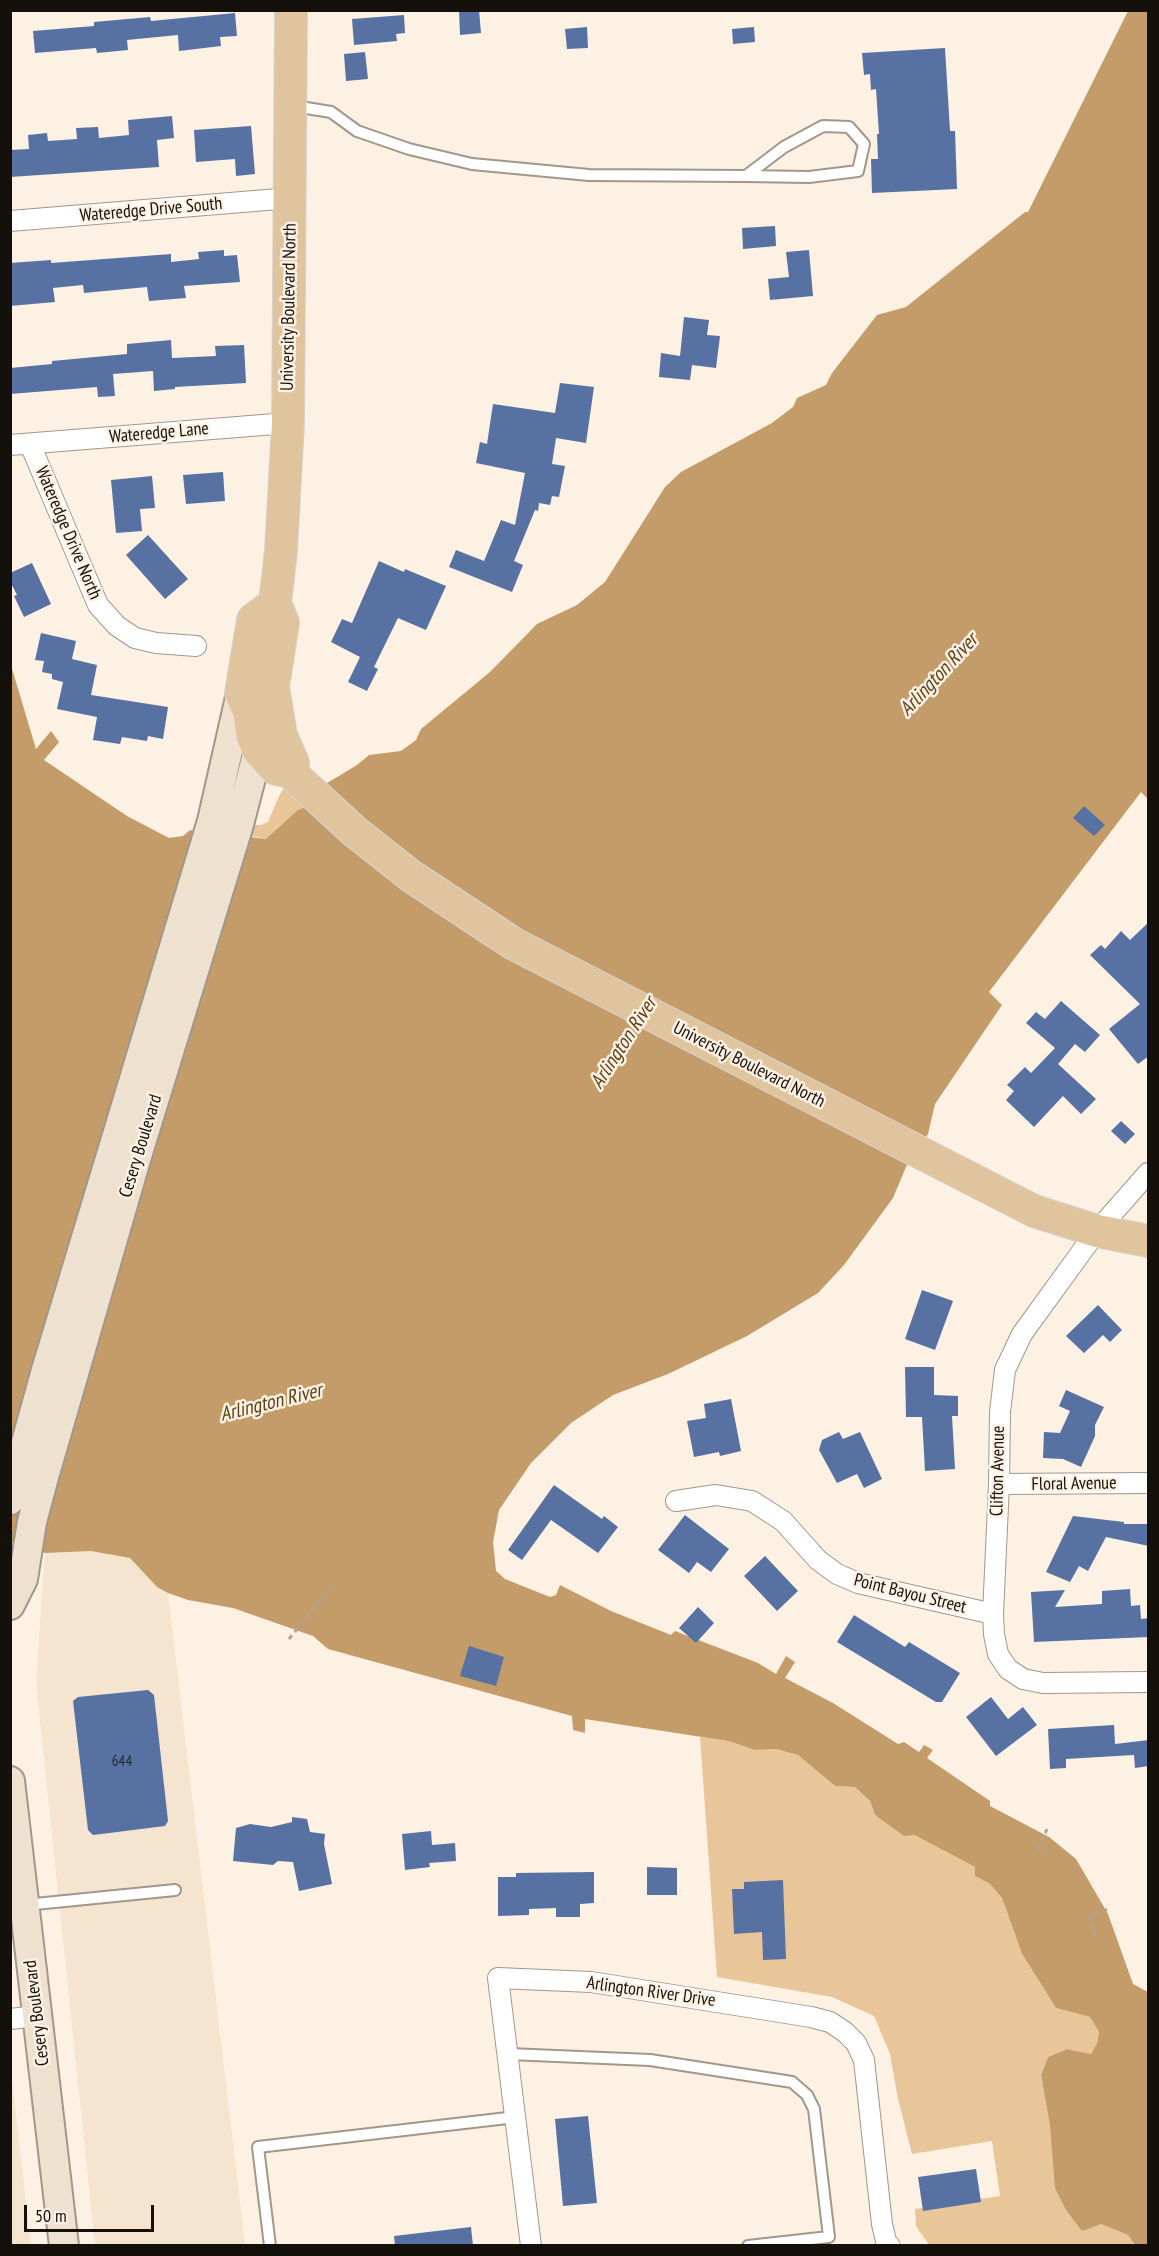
<!DOCTYPE html>
<style>
body{margin:0}
#map{position:relative;width:1159px;height:2256px;overflow:hidden;background:#fcf1e3;font-family:"PT Sans Narrow",sans-serif}
canvas{display:block}
.frame{position:absolute;inset:0;border:12px solid #14100c;pointer-events:none}
.scale{position:absolute;left:24px;top:2205px;width:130px;height:27px;box-sizing:border-box;border:3px solid #14100c;border-top:0;padding-left:8px;font-size:18px;line-height:21px;white-space:nowrap;color:#14100c;-webkit-text-stroke:4px #fcf1e3;paint-order:stroke}
</style>
<div id="map">
<canvas width="1159" height="2256"></canvas>
<div class="frame"></div>
<div class="scale">50 m</div>
</div>
<script>
const ctx = document.querySelector('canvas').getContext('2d');
ctx.lineJoin = 'round';
function fill(path, color) {
  ctx.fillStyle = color;
  ctx.fill(path, 'evenodd');
}
function shape(rows) {
  const path = new Path2D();
  for (const r of rows) {
    path.moveTo(r[0], r[1]);
    for (let i = 2; i < r.length; i += 2) path.lineTo(r[i], r[i + 1]);
  }
  return path;
}
function stroke(path, color, width, dash) {
  ctx.strokeStyle = color;
  ctx.lineWidth = width;
  ctx.lineCap = dash ? 'butt' : 'round';
  ctx.setLineDash(dash || []);
  ctx.stroke(path);
}
function drawText(font, color, halo, rows, align = 'center') {
  ctx.font = font + ' "PT Sans Narrow",sans-serif';
  ctx.lineWidth = 5;
  ctx.setLineDash([]);
  ctx.textBaseline = 'middle';
  ctx.strokeStyle = halo;
  ctx.fillStyle = color;
  for (const [text, x, y, turn = 0] of rows) {
    ctx.save();
    ctx.translate(x, y);
    ctx.rotate((+turn || 0) * Math.PI / 180);
    ctx.textAlign = isNaN(turn) ? turn : align;
    if (halo) ctx.strokeText(text, 0, 0);
    ctx.fillText(text, 0, 0);
    ctx.restore();
  }
}
const built = shape([
 [91,1551,130,1558,157,1587,168,1593,245,2245,95,2245,36,1682,45,1553],
 [10,2071,11,2071,31,2245,11,2245]
]);
const green = shape([
 [304,756,319,788,306,807,266,839,250,836,254,825,261,825,268,822,279,796],
 [700,1737,728,1741,755,1750,776,1749,798,1755,835,1786,855,1787,870,1801,875,1815,975,1867,975,1876,990,1884,1002,1898,1022,1954,1056,2008,1090,2017,1099,2032,1097,2043,1091,2054,1067,2049,1048,2057,1041,2075,1050,2126,1101,2224,1128,2235,1135,2245,929,2245,916,2226,915,2209,1000,2196,992,2141,912,2154,898,2099,890,2054,874,2016,832,1997,717,1977]
]);
const water = shape([
 [1128,11,1148,11,1148,799,1141,792,989,992,1002,1005,935,1104,928,1134,906,1167,893,1198,844,1265,818,1293,747,1336,668,1374,613,1395,571,1423,531,1463,499,1510,493,1542,496,1571,505,1579,550,1597,556,1595,560,1585,611,1611,671,1635,675,1631,758,1663,776,1674,786,1656,795,1662,785,1678,833,1703,898,1744,904,1742,919,1752,924,1745,933,1750,927,1758,990,1801,990,1806,1049,1837,1076,1859,1108,1914,1133,1984,1148,1992,1148,2245,1135,2245,1128,2235,1101,2224,1082,2231,1066,2210,1055,2188,1050,2126,1041,2075,1048,2057,1067,2049,1091,2054,1097,2043,1099,2032,1090,2017,1056,2008,1022,1954,1002,1898,990,1884,975,1876,975,1867,914,1835,904,1836,875,1815,870,1801,855,1787,835,1786,798,1755,776,1749,755,1750,728,1741,585,1719,585,1733,573,1730,572,1716,328,1649,313,1636,233,1608,188,1600,168,1593,157,1587,130,1558,91,1551,45,1553,11,1542,10,662,36,749,51,731,59,742,44,760,127,816,169,838,183,836,190,830,266,839,298,810,306,807,319,788,357,765,369,755,401,751,416,740,421,729,490,672,537,624,577,605,605,582,665,487,681,472,772,423,793,407,797,398,826,385,832,373,877,315,906,307,1025,212,1028,212]
]);
const building = shape([
 [459,10,479,10,481,33,460,35],
 [235,13,237,36,220,37,221,46,179,51,178,35,127,40,128,50,97,53,96,48,35,53,33,31,94,26,94,22,150,17,151,21],
 [404,15,405,33,396,34,397,41,354,45,352,19],
 [587,27,588,48,567,49,565,29],
 [754,27,755,42,733,44,732,29],
 [945,48,950,131,955,131,957,189,872,193,871,159,878,159,877,134,879,134,876,89,871,90,870,74,864,75,862,53],
 [365,52,368,79,346,81,344,54],
 [172,116,174,138,157,140,159,167,10,177,10,150,29,149,28,135,47,133,48,141,77,139,76,128,98,127,99,138,129,135,128,120],
 [251,126,255,174,236,176,235,159,196,162,194,130],
 [775,226,776,246,743,249,742,228],
 [224,250,224,256,237,255,240,282,184,286,186,298,149,301,147,287,84,293,83,285,53,288,55,302,10,306,10,263,51,260,51,263,171,254,171,262,199,259,198,252],
 [809,250,813,296,770,300,768,279,789,277,786,252],
 [684,317,709,320,707,335,720,336,716,368,692,365,690,380,659,377,661,353,680,356],
 [171,340,172,358,216,356,215,346,244,345,246,383,175,387,175,389,154,391,153,371,113,374,115,396,98,397,97,387,10,394,10,368,52,364,52,361,127,354,127,344],
 [560,383,594,387,586,443,556,438,552,464,565,466,559,497,552,496,550,505,539,503,538,511,535,510,514,561,523,565,512,592,449,567,456,550,484,561,501,520,515,525,525,473,476,463,480,442,487,444,493,404,555,413],
 [223,472,225,501,186,504,183,475],
 [152,476,155,508,140,509,142,531,116,533,111,480],
 [148,535,188,579,165,599,126,555],
 [379,561,404,572,405,569,446,586,426,630,398,618,374,667,378,669,367,691,348,682,360,657,331,642,342,619,352,623],
 [32,563,51,604,24,617,14,596,17,595,10,581,10,573],
 [41,633,76,641,72,659,97,665,91,695,168,707,163,739,148,736,147,741,122,737,120,744,93,740,97,717,57,709,63,682,52,679,52,674,42,672,44,661,35,660],
 [1084,806,1105,825,1094,836,1073,818],
 [1149,922,1149,1056,1138,1064,1109,1029,1140,1004,1090,955,1101,945,1105,949,1121,931,1130,940],
 [1061,1001,1100,1035,1085,1052,1075,1044,1058,1064,1096,1099,1081,1114,1063,1096,1034,1127,1006,1100,1014,1091,1007,1085,1025,1067,1031,1073,1055,1048,1026,1023,1036,1012,1045,1019],
 [1121,1121,1135,1134,1125,1144,1111,1131],
 [922,1290,953,1301,935,1350,905,1339],
 [1098,1305,1122,1330,1110,1342,1103,1335,1084,1353,1066,1336],
 [905,1367,934,1367,934,1395,958,1396,958,1416,952,1416,955,1469,925,1471,922,1417,906,1417],
 [1066,1390,1104,1407,1095,1425,1095,1436,1081,1467,1063,1459,1043,1458,1044,1432,1060,1433,1070,1411,1059,1406],
 [731,1399,741,1451,720,1456,719,1452,694,1457,687,1421,706,1418,704,1404],
 [839,1432,843,1439,860,1432,882,1479,864,1488,857,1474,837,1483,819,1450,822,1440],
 [554,1485,602,1519,604,1516,618,1527,598,1553,551,1520,522,1560,508,1550],
 [685,1515,729,1549,711,1572,697,1562,689,1573,658,1550],
 [1073,1516,1124,1522,1124,1524,1149,1524,1149,1546,1106,1537,1088,1571,1079,1566,1070,1582,1046,1572],
 [765,1556,798,1591,777,1611,744,1576],
 [1130,1589,1131,1606,1140,1605,1141,1619,1149,1618,1149,1637,1034,1642,1031,1592,1065,1590,1055,1607,1102,1604,1102,1591],
 [698,1607,714,1623,696,1643,679,1628],
 [854,1615,905,1647,909,1642,960,1673,942,1702,936,1702,837,1642],
 [469,1646,504,1657,496,1686,460,1676],
 [148,1690,154,1695,168,1821,165,1826,93,1835,88,1830,73,1701,78,1697],
 [991,1697,1008,1719,1023,1707,1037,1725,996,1756,966,1717],
 [1114,1725,1115,1744,1149,1740,1149,1766,1135,1768,1134,1755,1066,1759,1066,1768,1050,1769,1048,1729],
 [292,1817,307,1819,310,1832,325,1834,324,1844,332,1884,299,1891,293,1862,278,1861,273,1865,233,1861,236,1828,250,1824,271,1827,292,1822],
 [431,1831,432,1845,455,1843,456,1861,429,1863,430,1867,405,1870,402,1834],
 [647,1867,677,1868,677,1895,647,1895],
 [594,1872,594,1903,580,1904,580,1917,556,1917,556,1908,529,1909,529,1915,498,1916,498,1877,516,1877,516,1873],
 [783,1880,786,1959,763,1960,762,1932,734,1934,732,1889,744,1889,744,1882],
 [588,2116,597,2203,563,2206,555,2119],
 [976,2169,981,2202,923,2211,918,2177],
 [471,2227,473,2246,395,2246,394,2236]
]);
const path = shape([
 [289,1639,334,1585],
 [1047,1829,1038,1849,1051,1856],
 [1096,1936,1089,1916,1108,1909]
]);
const lane = shape([
 [294,106,331,112,357,131,409,149,472,164,589,175,746,176,809,177,858,171,864,144,849,127,823,126,784,147,746,176],
 [25,1905,175,1890],
 [509,2054,650,2060,792,2082,807,2095,814,2109,829,2237,748,2246],
 [270,2246,258,2147,516,2117]
]);
const street = shape([
 [10,221,291,198],
 [30,444,98,605,117,626,135,638,156,643,196,646],
 [10,445,288,423],
 [1148,1173,1097,1231,1080,1254,1022,1334,1005,1370,1000,1412,999,1484,993,1614,994,1634,998,1654,1008,1669,1023,1679,1043,1683,1148,1682],
 [999,1484,1148,1483],
 [676,1501,716,1495,752,1501,783,1521,818,1560,837,1574,858,1583,993,1614],
 [10,2019,37,2016],
 [531,2246,498,1978,591,1982,811,2017,830,2022,845,2032,856,2043,864,2060,882,2224,886,2241,890,2246]
]);
const secondary = shape([
 [10,1500,46,1370,212,821,241,693],
 [10,1605,23,1579,32,1522,44,1477,137,1156,238,828,263,732],
 [10,1781,64,2246]
]);
const primary = shape([
 [275,603,253,620,241,693,249,711,253,737,259,751,276,769,290,772,354,831,411,876,514,944,1034,1211,1097,1231,1148,1241],
 [290,772,293,763,281,735,273,687,283,623,275,603,281,551,288,423,291,10]
]);
const numberNames = [
 ["644",122,1762]
];
const streetNames = [
 ["Wateredge Drive South",151,210,-5],
 ["University Boulevard North",289,307,-89],
 ["Wateredge Lane",159,433,-5],
 ["Wateredge Drive North",68,533,67],
 ["University Boulevard North",749,1065,27],
 ["Cesery Boulevard",141,1146,-73],
 ["Clifton Avenue",998,1471,-89],
 ["Floral Avenue",1074,1484,-1],
 ["Point Bayou Street",910,1594,14],
 ["Arlington River Drive",651,1992,8],
 ["Cesery Boulevard",37,2013,-97]
];
const waterNames = [
 ["Arlington River",939,675,-47],
 ["Arlington River",624,1043,-57],
 ["Arlington River",271,1403,-14]
];
fill(built, '#f4e4d0');
fill(green, '#e9c69a');
fill(water, '#c49c69');
fill(building, '#5771a2');
stroke(lane, '#a1978a', 14);
stroke(street, '#a1978a', 22);
stroke(secondary, '#a1978a', 32);
stroke(primary, '#d5d4d3', 34);
stroke(path, '#ada49a', 3, [4.5, 4.5]);
stroke(lane, '#fff', 10);
stroke(street, '#fff', 20);
stroke(secondary, '#efe1cf', 28);
stroke(primary, '#e0c49e', 32);
drawText('15px', '#252832', null, numberNames);
drawText('18px', '#14100c', '#fcf1e3', streetNames);
drawText('italic 20px', '#5e4119', '#fcf1e3', waterNames);
</script>
